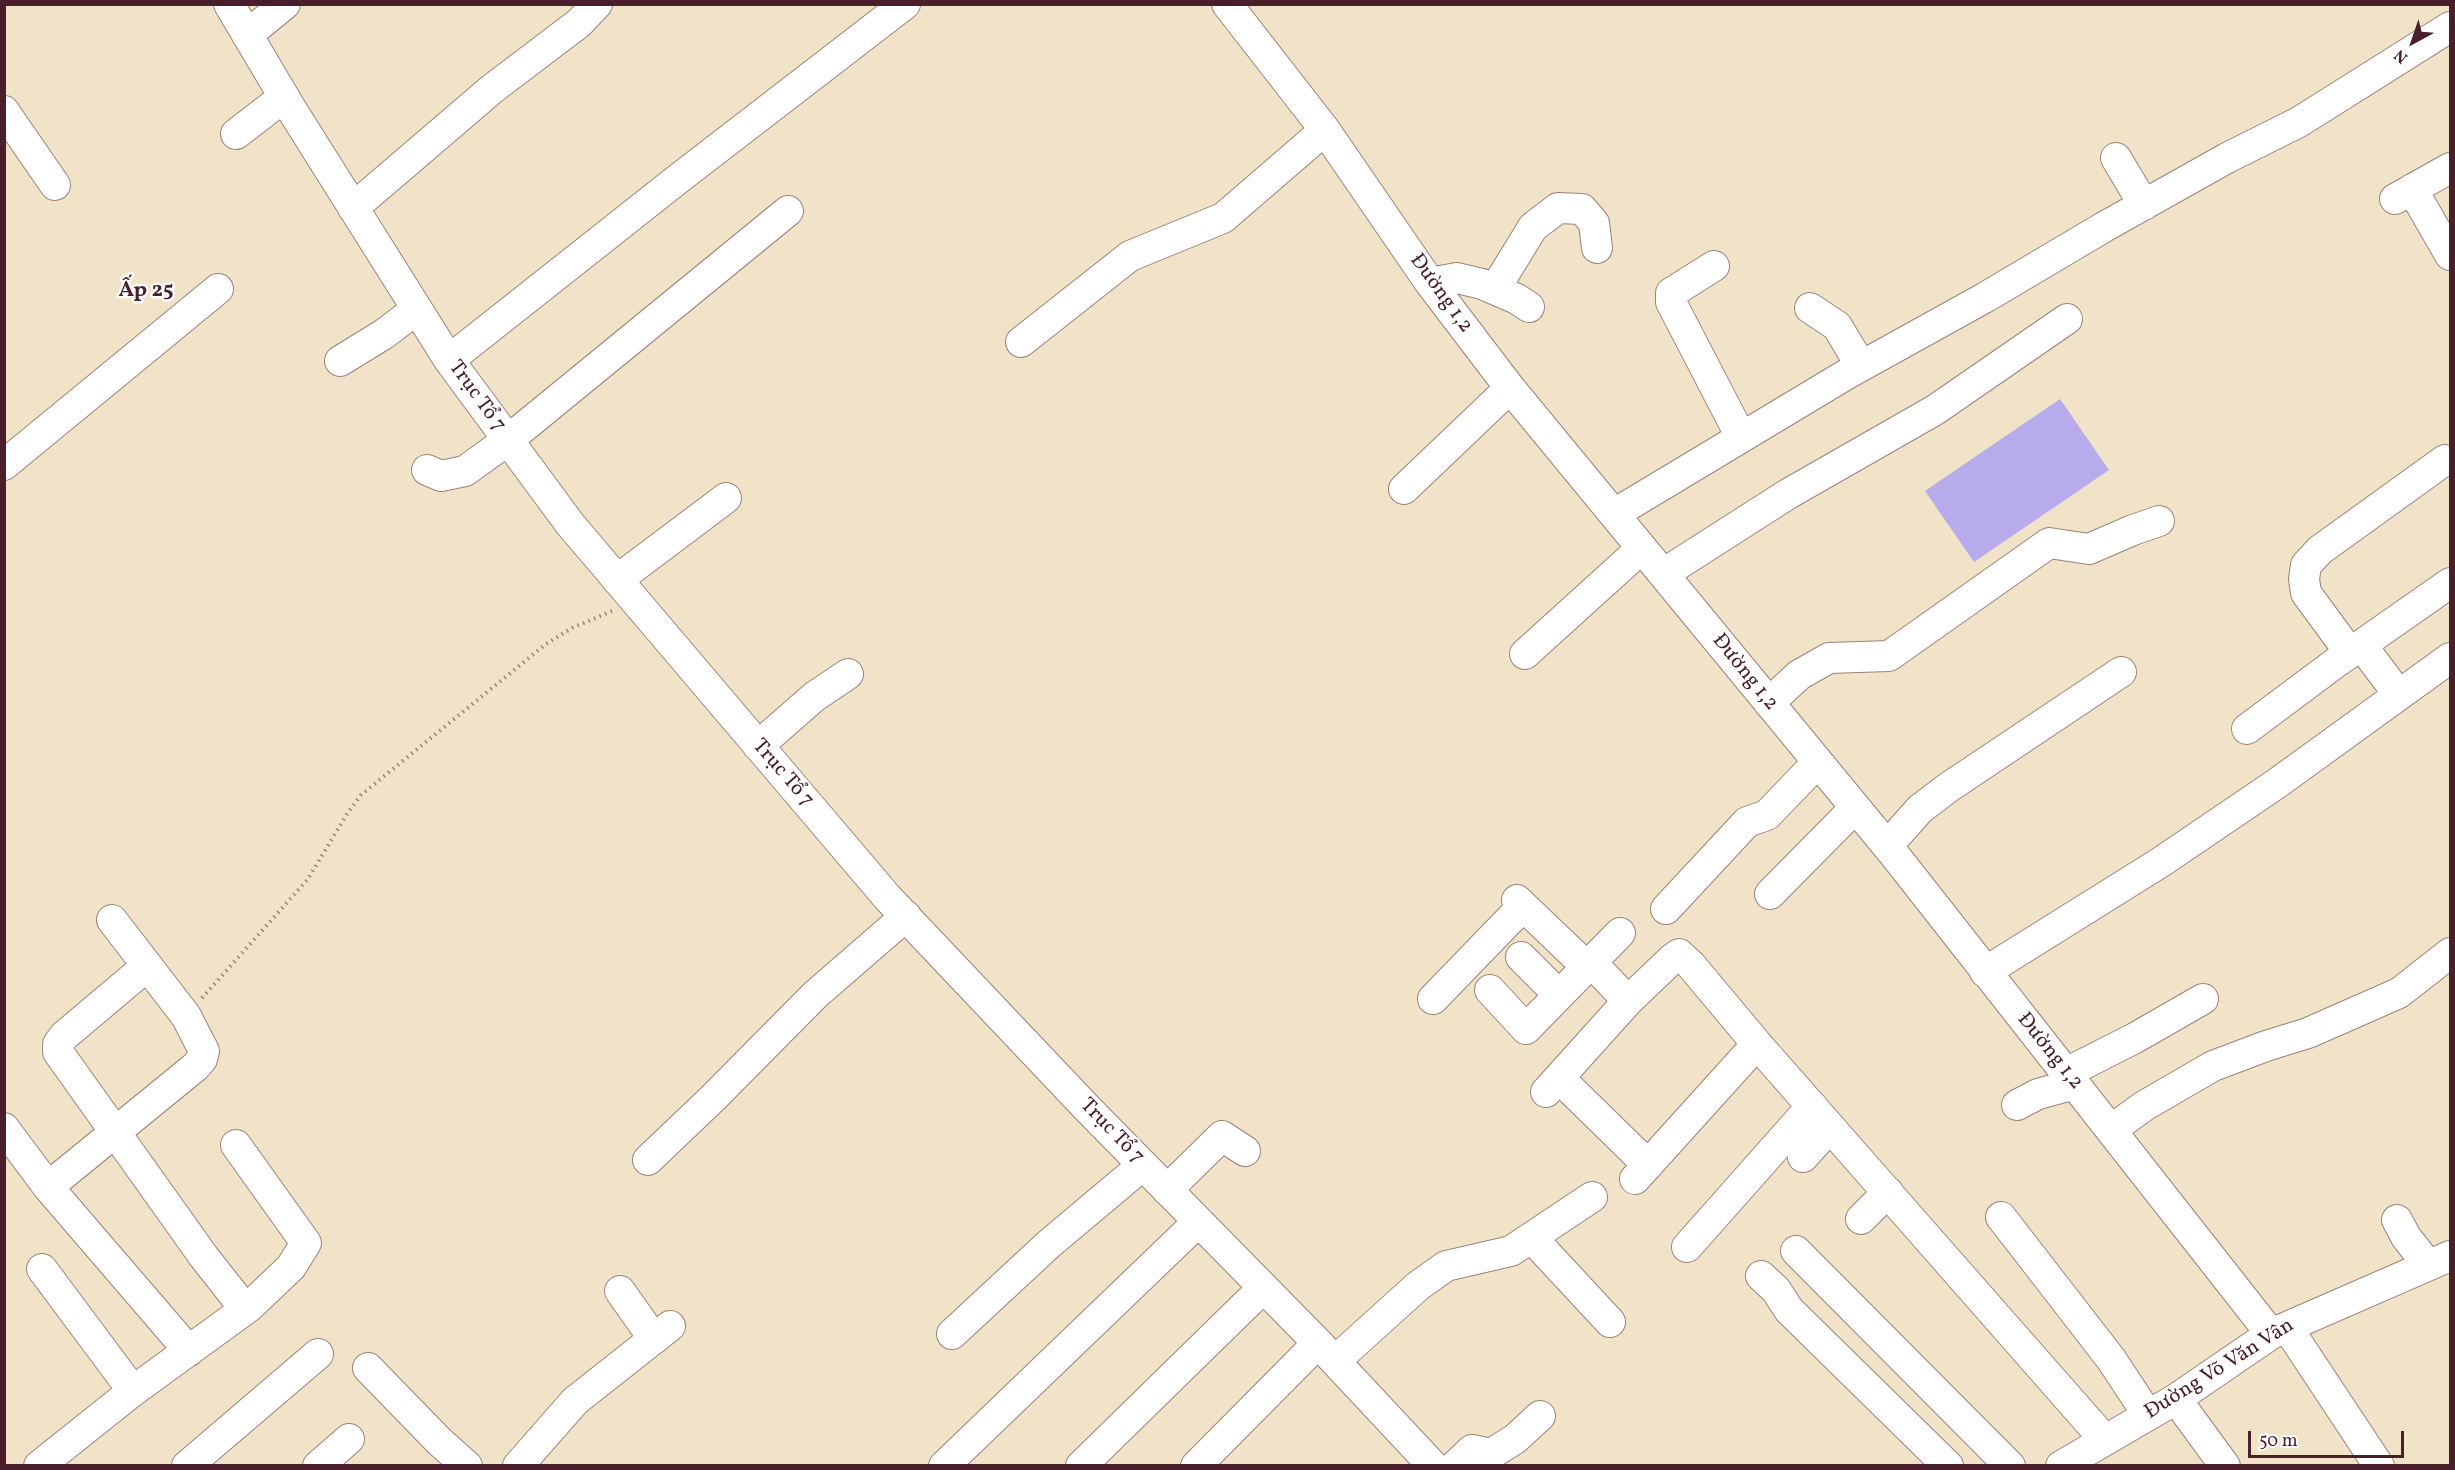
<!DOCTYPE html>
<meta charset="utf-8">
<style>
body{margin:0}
#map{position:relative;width:2455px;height:1470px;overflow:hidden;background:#f1e3c8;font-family:Vollkorn,serif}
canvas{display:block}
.frame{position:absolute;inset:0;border:6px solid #4a1f2b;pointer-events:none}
.north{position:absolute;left:2383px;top:12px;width:60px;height:60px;-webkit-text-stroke:4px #fff;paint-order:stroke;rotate:220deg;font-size:16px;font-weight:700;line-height:24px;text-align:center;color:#4a1f2b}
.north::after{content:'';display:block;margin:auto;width:21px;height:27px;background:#4a1f2b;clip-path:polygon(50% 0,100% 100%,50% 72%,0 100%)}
.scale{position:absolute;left:2248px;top:1431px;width:156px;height:27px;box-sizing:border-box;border:3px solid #4a1f2b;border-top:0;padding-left:8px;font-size:18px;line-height:21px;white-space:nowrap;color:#4a1f2b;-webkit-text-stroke:4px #fff;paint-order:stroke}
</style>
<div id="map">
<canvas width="2455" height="1470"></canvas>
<div class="frame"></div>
<div class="north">N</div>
<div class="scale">50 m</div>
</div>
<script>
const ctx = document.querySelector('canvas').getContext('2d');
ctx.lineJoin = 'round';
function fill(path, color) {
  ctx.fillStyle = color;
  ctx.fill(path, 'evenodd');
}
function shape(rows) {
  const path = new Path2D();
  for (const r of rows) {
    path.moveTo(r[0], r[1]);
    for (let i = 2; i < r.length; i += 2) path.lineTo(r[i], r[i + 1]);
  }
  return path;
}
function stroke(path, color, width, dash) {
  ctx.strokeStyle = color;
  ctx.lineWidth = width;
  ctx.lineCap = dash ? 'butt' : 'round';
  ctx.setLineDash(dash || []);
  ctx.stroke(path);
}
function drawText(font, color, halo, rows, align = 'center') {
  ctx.font = font + ' Vollkorn,serif';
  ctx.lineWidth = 4.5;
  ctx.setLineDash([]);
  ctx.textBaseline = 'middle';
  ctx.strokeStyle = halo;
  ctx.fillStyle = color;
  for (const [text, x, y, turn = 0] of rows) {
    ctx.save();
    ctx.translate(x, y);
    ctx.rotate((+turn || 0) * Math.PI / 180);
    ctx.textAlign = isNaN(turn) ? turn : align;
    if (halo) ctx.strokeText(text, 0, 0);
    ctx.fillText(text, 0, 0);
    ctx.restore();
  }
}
const building = shape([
 [2060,399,2109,470,1974,562,1925,491]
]);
const path = shape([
 [202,998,308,879,347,814,361,795,546,644,572,628,612,611]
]);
const minor = shape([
 [229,4,290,107,449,360,570,524,887,897,1086,1107,1318,1343,1433,1466],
 [1227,4,1325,130,1430,283,1510,388,1897,858,2271,1334],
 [247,35,285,4],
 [4,111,55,185],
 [236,134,284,97],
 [2116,158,2144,205],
 [2412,189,2450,255],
 [2395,199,2450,168],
 [353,208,492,89,579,23,597,4],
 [1714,266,1671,293,1671,302,1741,437],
 [1430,283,1457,278,1482,284,1517,299,1529,307],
 [1495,289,1533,227,1558,208,1582,209,1594,223,1597,248],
 [1810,308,1837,326,1861,366],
 [1021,342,1130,256,1223,218,1325,130],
 [449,360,678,179,905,4],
 [340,361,384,334,417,309],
 [4,465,218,289],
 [427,470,441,476,465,471,508,440,788,211],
 [1404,489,1510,388],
 [1614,514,1847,374,1986,297,2104,227,2227,158,2299,122,2450,27],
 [1663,574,1788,494,1935,410,2067,319],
 [617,580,726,498],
 [2362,646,2399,695],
 [2350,653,2306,593,2304,579,2306,565,2320,550,2445,460],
 [1525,654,1642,548],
 [1769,703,1799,675,1829,658,1889,656,2049,543,2089,549,2133,530,2159,521],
 [2247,729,2334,664,2450,583],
 [758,746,814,697,848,674],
 [1887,846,1920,809,1949,787,2121,672],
 [1770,894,1855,808],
 [1517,900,1587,967],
 [1666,909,1747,822,1767,815,1818,762],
 [1521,957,1559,995],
 [1591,962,1628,1001],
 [147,966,64,1036,58,1044,58,1052,204,1257,245,1309],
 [1985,972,2161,862,2276,784,2450,658],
 [1490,990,1526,1029,1620,933],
 [1433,999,1523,906],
 [2066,1073,2135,1038,2203,999],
 [1559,1078,1648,1165],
 [1546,1092,1628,1001,1672,959,1679,954,1690,964,1757,1044,2104,1439],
 [2017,1105,2038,1094,2075,1084],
 [4,1128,48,1187,189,1351],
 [2111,1130,2144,1106,2213,1066,2266,1046,2308,1033,2399,993,2450,953],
 [1803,1157,1830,1127],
 [648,1160,713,1098,815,995,906,916],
 [1635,1179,1757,1044],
 [48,1187,195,1067,202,1059,204,1051,186,1016,112,920],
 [1167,1190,1222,1136,1245,1151],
 [2001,1217,2111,1359,2148,1415],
 [1861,1219,1888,1192],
 [2397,1220,2406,1237,2428,1265],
 [1532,1238,1610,1322],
 [1687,1247,1812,1106],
 [1796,1251,2010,1466],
 [42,1269,133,1391],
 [1761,1276,1776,1290,1789,1310,1948,1466],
 [620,1291,654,1339],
 [2287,1327,2379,1466],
 [952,1334,1049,1244,1143,1165],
 [1335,1361,1418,1286,1446,1266,1511,1251,1592,1197],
 [368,1368,439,1441,467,1466],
 [2176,1399,2225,1466],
 [39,1466,133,1391,250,1306,291,1267,306,1243,236,1145],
 [187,1466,318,1354],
 [318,1466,349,1439],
 [518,1466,575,1401,670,1326],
 [944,1466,1198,1222],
 [1081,1466,1263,1288],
 [1196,1466,1318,1343],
 [1455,1466,1472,1450,1491,1454,1515,1439,1540,1416],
 [2061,1466,2176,1399,2271,1334,2450,1256]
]);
const streetNames = [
 ["Đường 1,2",1440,294,54],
 ["Trục Tổ 7",476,397,54],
 ["Đường 1,2",1744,673,51],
 ["Trục Tổ 7",782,774,49],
 ["Đường 1,2",2049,1052,51],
 ["Trục Tổ 7",1111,1132,46],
 ["Đường Võ Văn Vân",2220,1370,-32]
];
const neighbourhoodNames = [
 ["Ấp 25",146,292]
];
fill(building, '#b7abec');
stroke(minor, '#9e817a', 32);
stroke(path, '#9e817a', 4, [1.5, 4.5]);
stroke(minor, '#fff', 30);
drawText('21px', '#4a1f2b', '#fff', streetNames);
drawText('bold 22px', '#4a1f2b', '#fff', neighbourhoodNames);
</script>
